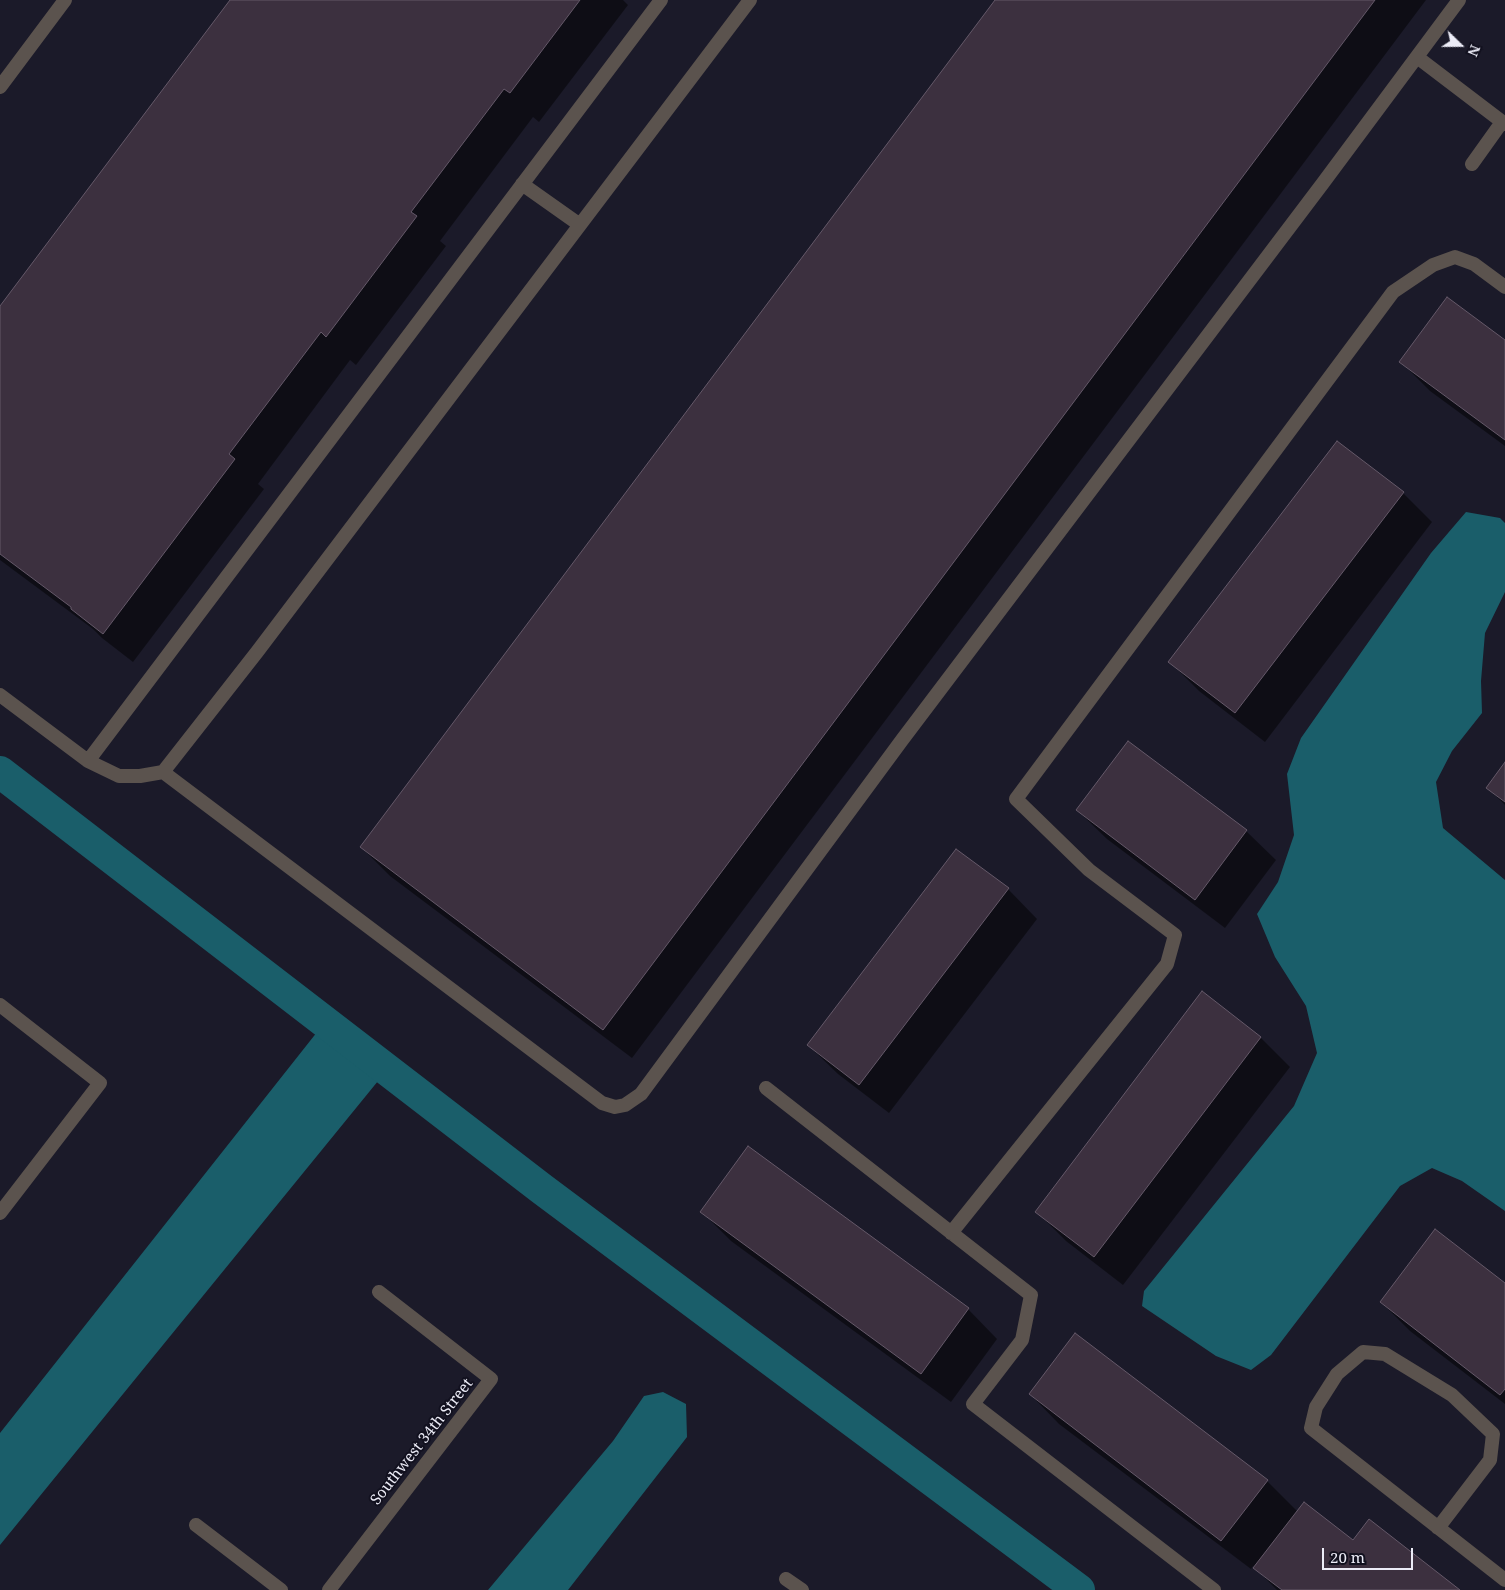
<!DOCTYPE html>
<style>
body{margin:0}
#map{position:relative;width:1505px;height:1590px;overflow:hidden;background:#1b1a29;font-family:"Noto Serif",serif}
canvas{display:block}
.north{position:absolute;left:1435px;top:20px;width:50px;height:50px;-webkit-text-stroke:4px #12111f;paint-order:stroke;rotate:112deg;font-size:14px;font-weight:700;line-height:20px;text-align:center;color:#ececf7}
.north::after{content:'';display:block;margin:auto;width:18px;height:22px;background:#ececf7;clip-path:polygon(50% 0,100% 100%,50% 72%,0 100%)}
.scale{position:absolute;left:1322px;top:1548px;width:91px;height:22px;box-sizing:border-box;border:2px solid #ececf7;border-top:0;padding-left:6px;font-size:15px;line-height:18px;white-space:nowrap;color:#ececf7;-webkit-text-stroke:4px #12111f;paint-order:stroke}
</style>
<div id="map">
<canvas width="1505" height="1590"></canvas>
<div class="north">N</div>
<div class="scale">20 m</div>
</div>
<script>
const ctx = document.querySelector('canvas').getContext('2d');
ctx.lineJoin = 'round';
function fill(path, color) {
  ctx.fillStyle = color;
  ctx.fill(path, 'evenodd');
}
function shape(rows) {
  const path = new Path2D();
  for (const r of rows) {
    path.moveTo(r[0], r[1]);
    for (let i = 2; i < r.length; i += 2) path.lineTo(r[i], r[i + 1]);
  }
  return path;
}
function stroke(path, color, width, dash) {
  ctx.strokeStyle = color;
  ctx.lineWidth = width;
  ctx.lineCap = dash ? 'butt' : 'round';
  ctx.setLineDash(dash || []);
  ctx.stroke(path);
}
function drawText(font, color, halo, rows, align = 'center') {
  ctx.font = font + ' "Noto Serif",serif';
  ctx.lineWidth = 4;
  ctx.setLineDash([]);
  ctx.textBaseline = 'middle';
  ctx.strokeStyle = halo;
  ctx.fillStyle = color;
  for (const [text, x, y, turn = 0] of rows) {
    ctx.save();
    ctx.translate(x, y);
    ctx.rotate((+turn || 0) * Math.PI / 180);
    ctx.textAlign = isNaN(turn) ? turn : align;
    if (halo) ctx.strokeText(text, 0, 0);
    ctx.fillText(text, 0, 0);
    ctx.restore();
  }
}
const water = shape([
 [1466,512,1500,518,1505,523,1505,592,1485,633,1481,681,1482,713,1452,751,1436,782,1443,828,1505,880,1505,1211,1462,1181,1432,1168,1400,1186,1271,1355,1251,1370,1216,1356,1142,1306,1144,1291,1294,1106,1317,1053,1306,1006,1275,957,1257,914,1278,882,1294,835,1287,774,1301,738,1431,553],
 [325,1022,387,1070,0,1545,0,1433],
 [663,1392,686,1404,687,1437,568,1590,488,1590,613,1441,644,1396]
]);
const shadow = shape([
 [231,0,623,0,628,5,539,122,533,117,440,241,446,246,356,365,350,360,258,484,264,489,133,662,102,638,93,629,0,560,0,308],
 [997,0,1426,0,632,1058,390,876,361,847],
 [1505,342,1505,446,1430,391,1401,362],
 [1403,493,1432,522,1265,742,1199,691,1170,662],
 [1128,743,1246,831,1276,860,1225,928,1107,839,1077,810],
 [1505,764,1505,805,1488,788],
 [1008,889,1037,919,889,1113,838,1074,808,1045],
 [1261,1038,1290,1067,1123,1285,1066,1241,1037,1212],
 [702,1212,968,1309,997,1339,951,1402,731,1241],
 [1505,1285,1505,1404,1410,1331,1381,1302],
 [1030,1394,1267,1481,1298,1512,1353,1542,1458,1590,1277,1590,1253,1566,1251,1569,1059,1424]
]);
const canal = shape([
 [0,772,542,1189,1079,1590]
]);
const building = shape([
 [230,0,580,0,510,93,504,89,411,212,417,216,326,337,321,332,229,454,235,459,103,634,71,609,71,607,0,554,0,306,230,0],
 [995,0,1375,0,603,1030,360,847,995,0],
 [1447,297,1505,340,1505,440,1399,362,1447,297],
 [1337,441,1404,492,1235,713,1168,662,1337,441],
 [1128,741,1247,830,1195,900,1076,810,1128,741],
 [1505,762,1505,802,1486,788,1505,762],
 [956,849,1009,888,859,1085,807,1045,956,849],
 [1202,991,1261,1037,1094,1257,1035,1212,1202,991],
 [748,1146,969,1308,921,1374,700,1212,748,1146],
 [1435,1229,1505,1283,1505,1389,1500,1395,1380,1302,1435,1229],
 [1075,1333,1268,1480,1221,1541,1029,1394,1075,1333],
 [1304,1502,1353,1540,1369,1519,1460,1590,1282,1590,1253,1568,1304,1502]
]);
const service = shape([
 [750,0,257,652,163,772,602,1103,615,1107,625,1105,641,1094,902,740,1323,183,1459,0],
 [1417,57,1505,124],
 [0,87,65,0],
 [1472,164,1502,122],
 [522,184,580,225],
 [0,695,88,761,661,0],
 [88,761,119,776,140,776,163,772],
 [766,1088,1031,1295,1022,1340,973,1404,1214,1590],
 [951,1233,1167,964,1175,935,1089,870,1016,799,1393,292,1433,265,1455,257,1474,264,1505,287],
 [1438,1528,1490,1460,1493,1434,1452,1395,1385,1354,1363,1352,1337,1374,1316,1407,1311,1428,1505,1580]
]);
const minor = shape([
 [0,1005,100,1083,0,1213],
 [196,1525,281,1590],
 [786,1579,802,1590],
 [329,1590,491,1379,379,1292]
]);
const streetNames = [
 ["Southwest 34th Street",422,1442,-52]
];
fill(water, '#1a5e6a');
fill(shadow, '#0007');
stroke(canal, '#1a5e6a', 32);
fill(building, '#3c303f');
stroke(building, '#655969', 1);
stroke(service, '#5b534e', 14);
stroke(minor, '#5b534e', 14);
drawText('15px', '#ececf7', '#12111f', streetNames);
</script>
